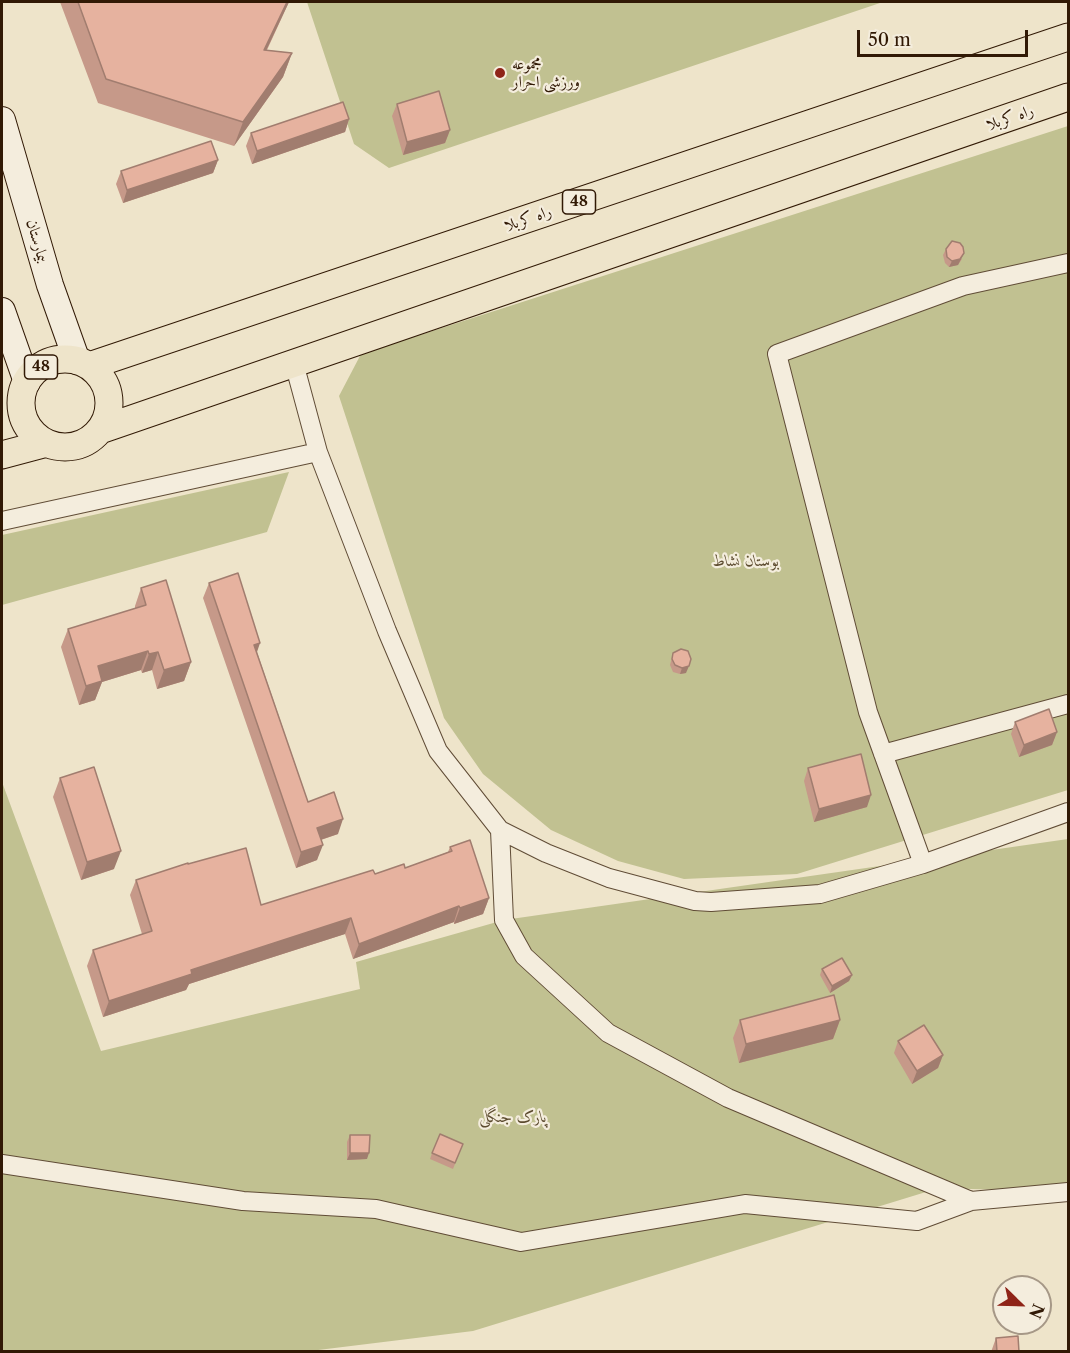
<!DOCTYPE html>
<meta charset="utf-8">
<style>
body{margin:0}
#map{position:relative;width:1070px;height:1353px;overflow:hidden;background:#eee4ca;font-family:"Libre Caslon Text",serif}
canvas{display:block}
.frame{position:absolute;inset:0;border:3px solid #311905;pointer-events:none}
.north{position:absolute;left:992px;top:1275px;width:60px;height:60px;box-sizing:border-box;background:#f4eddd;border:2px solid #a69887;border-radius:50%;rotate:113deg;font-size:16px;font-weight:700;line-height:24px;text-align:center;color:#311905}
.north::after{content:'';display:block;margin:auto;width:21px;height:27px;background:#8f2418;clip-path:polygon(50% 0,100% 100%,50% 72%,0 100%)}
.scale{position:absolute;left:857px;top:30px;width:171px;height:27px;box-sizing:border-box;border:3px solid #311905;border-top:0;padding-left:8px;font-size:18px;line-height:21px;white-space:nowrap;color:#311905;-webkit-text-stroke:4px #f4eddd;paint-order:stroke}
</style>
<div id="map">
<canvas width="1070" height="1353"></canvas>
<div class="frame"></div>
<div class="north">N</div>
<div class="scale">50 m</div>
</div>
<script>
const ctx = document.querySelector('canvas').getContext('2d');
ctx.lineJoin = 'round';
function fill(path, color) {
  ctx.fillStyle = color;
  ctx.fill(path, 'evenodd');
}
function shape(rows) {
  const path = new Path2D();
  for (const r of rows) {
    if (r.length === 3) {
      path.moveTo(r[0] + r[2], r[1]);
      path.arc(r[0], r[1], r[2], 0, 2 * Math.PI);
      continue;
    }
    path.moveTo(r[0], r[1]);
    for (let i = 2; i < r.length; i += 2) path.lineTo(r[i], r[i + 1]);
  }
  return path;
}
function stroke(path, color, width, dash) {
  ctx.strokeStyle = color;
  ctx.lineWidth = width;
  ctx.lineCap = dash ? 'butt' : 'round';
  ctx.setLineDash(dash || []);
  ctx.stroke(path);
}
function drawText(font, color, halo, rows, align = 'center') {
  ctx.font = font + ' "Libre Caslon Text",Amiri,serif';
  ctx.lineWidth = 4.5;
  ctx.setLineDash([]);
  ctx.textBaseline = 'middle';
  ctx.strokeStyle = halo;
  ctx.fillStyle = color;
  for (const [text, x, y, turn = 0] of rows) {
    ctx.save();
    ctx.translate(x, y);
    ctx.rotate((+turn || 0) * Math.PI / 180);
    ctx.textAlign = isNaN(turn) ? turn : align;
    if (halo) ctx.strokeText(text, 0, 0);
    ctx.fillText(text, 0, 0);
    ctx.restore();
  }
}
const green = shape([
 [307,2,883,2,389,168,354,144],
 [1068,126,1068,790,797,874,684,879,618,861,551,830,483,774,444,718,339,396,361,354],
 [289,472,267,532,2,605,2,535],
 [2,782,101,1051,360,989,356,962,504,920,1068,839,1068,1192,939,1188,473,1331,302,1352,2,1351]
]);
const minor = shape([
 [294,363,318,452,387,631,438,751,500,830,504,920,524,956,608,1033,728,1098,971,1201,1068,1192],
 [2,521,318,452],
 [883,754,1068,704],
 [500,830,546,853,609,878,695,901,711,902,820,894,923,864,1068,812],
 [923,864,868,712,777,354,963,286,1068,263],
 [2,1164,243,1201,376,1209,521,1242,745,1204,917,1221,971,1201]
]);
const secondary = shape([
 [2,120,50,285,77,361],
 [2,311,27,382]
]);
const primary = shape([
 [65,403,44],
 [89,366,1068,37],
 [100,430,1068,97],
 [2,455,47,443]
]);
const wall = shape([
 [60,2,289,2,267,50,292,53,283,77,234,146,98,103],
 [397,104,450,130,445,143,403,155,392,116],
 [349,119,345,132,252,164,246,146,251,133],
 [218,160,213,173,123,203,116,184,121,171],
 [946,249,962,259,958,265,949,267,945,263,943,255],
 [209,583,257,652,308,802,338,834,321,840,317,860,296,868,203,598],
 [141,588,191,662,184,681,157,689,152,670,142,673,141,670,102,682,95,700,79,705,61,647,68,629,135,609,135,606],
 [673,653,686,673,680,674,673,672,670,665],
 [1015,722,1057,732,1052,745,1019,757,1011,734],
 [808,768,867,807,814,822,804,781],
 [60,778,114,869,81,880,53,797],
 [450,847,489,898,483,914,454,924,454,922,353,959,345,934,189,984,186,990,103,1017,87,966,93,950,142,934,130,895,136,880,188,864,261,905,375,874,405,868,448,852],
 [822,969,852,975,849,981,830,993,820,975],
 [740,1020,840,1020,833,1039,739,1063,733,1038],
 [898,1041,943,1055,938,1068,912,1084,894,1053],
 [350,1135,367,1159,347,1160,347,1142],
 [463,1144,453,1169,430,1159,432,1153],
 [996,1338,1019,1352,991,1352]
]);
const shadedWall = shape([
 [287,2,289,2,255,74,264,50],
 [292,53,283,77,234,146,243,122],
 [349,119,345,132,252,164,257,151],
 [450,130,445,143,403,155,407,142],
 [218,160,213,173,123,203,127,190],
 [964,253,958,265,949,267,952,261],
 [260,643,255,658,254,645],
 [148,651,141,670,102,682,95,700,79,705,86,686,98,666],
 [158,652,152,670,142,673,149,654],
 [191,662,184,681,157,689,164,670],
 [689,666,686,673,680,674,682,668],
 [1057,732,1052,745,1019,757,1024,745],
 [871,795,867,807,814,822,819,809],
 [343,819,338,834,311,843,317,828],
 [323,845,317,860,296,868,301,852],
 [121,851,114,869,81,880,87,862],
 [489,898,483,914,454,924,460,908],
 [459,906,454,922,353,959,359,944],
 [351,918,345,934,189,984,186,990,103,1017,109,1001,191,970],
 [852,975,849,981,830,993,832,986],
 [840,1020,833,1039,739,1063,746,1044],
 [943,1055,938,1068,912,1084,917,1071],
 [350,1153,369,1153,367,1159,347,1160]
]);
const building = shape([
 [78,2,287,2,264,50,292,53,243,122,106,79,78,2],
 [439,91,450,130,407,142,397,104,439,91],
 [343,102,349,119,257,151,251,133,343,102],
 [211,141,218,160,127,190,121,171,211,141],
 [952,241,960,243,963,247,964,253,960,259,952,261,947,257,946,249,952,241],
 [238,573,260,643,254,645,308,802,334,792,343,819,317,828,323,845,301,852,209,583,238,573],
 [166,580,191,662,164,670,158,652,149,654,148,651,98,666,102,681,86,686,68,629,146,605,141,588,166,580],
 [681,649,688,651,691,659,689,666,682,668,675,665,672,659,673,653,681,649],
 [1049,709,1057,732,1024,745,1015,722,1049,709],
 [861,754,871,795,819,809,808,768,861,754],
 [94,767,121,851,87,862,60,778,94,767],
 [470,840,489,898,460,908,459,906,359,944,351,918,191,970,192,974,109,1001,93,950,152,931,136,880,188,863,188,864,246,848,261,905,373,870,375,874,404,864,405,868,452,851,450,847,470,840],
 [842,958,852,975,832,986,822,969,842,958],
 [834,995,840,1020,746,1044,740,1020,834,995],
 [924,1025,943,1055,917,1071,898,1041,924,1025],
 [440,1134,463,1144,455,1163,432,1153,440,1134],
 [350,1135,370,1135,369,1153,350,1153,350,1135],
 [1018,1336,1019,1352,997,1352,996,1338,1018,1336]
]);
const markers = [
 [500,73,6,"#8f2418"]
];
const shields = [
 [579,202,33],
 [41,367,33]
];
const shieldNames = [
 ["48",579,202],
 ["48",41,367]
];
const poiNames = [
 ["مجموعه",512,64],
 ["ورزشی احرار",512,82]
];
const streetNames = [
 ["راه کربلا",1010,118,-19],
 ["راه کربلا",528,219,-19],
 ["بیمارستان",37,241,74]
];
const parkNames = [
 ["بوستان نشاط",746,561],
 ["پارک جنگلی",513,1117]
];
fill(green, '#c1c191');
stroke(minor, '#604c36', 20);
stroke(secondary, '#311905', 28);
stroke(primary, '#311905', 29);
stroke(minor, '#f4eddd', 18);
stroke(secondary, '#f4eddd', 26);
stroke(primary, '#eee4ca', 27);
fill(wall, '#c69989');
fill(shadedWall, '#a17d6f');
fill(building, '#e6b29f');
stroke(building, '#a17d6f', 1.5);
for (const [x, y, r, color] of markers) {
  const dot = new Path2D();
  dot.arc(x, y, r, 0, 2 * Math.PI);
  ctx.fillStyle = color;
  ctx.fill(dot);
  stroke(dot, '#f4eddd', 2);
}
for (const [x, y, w] of shields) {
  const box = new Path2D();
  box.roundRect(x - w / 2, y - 12, w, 24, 4.5);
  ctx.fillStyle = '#f4eddd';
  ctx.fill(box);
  stroke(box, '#311905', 1.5);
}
drawText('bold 15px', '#311905', null, shieldNames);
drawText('16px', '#311905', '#f4eddd', poiNames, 'left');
drawText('16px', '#311905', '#f4eddd', streetNames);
drawText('italic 16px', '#5c4b2f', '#f4eddd', parkNames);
</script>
